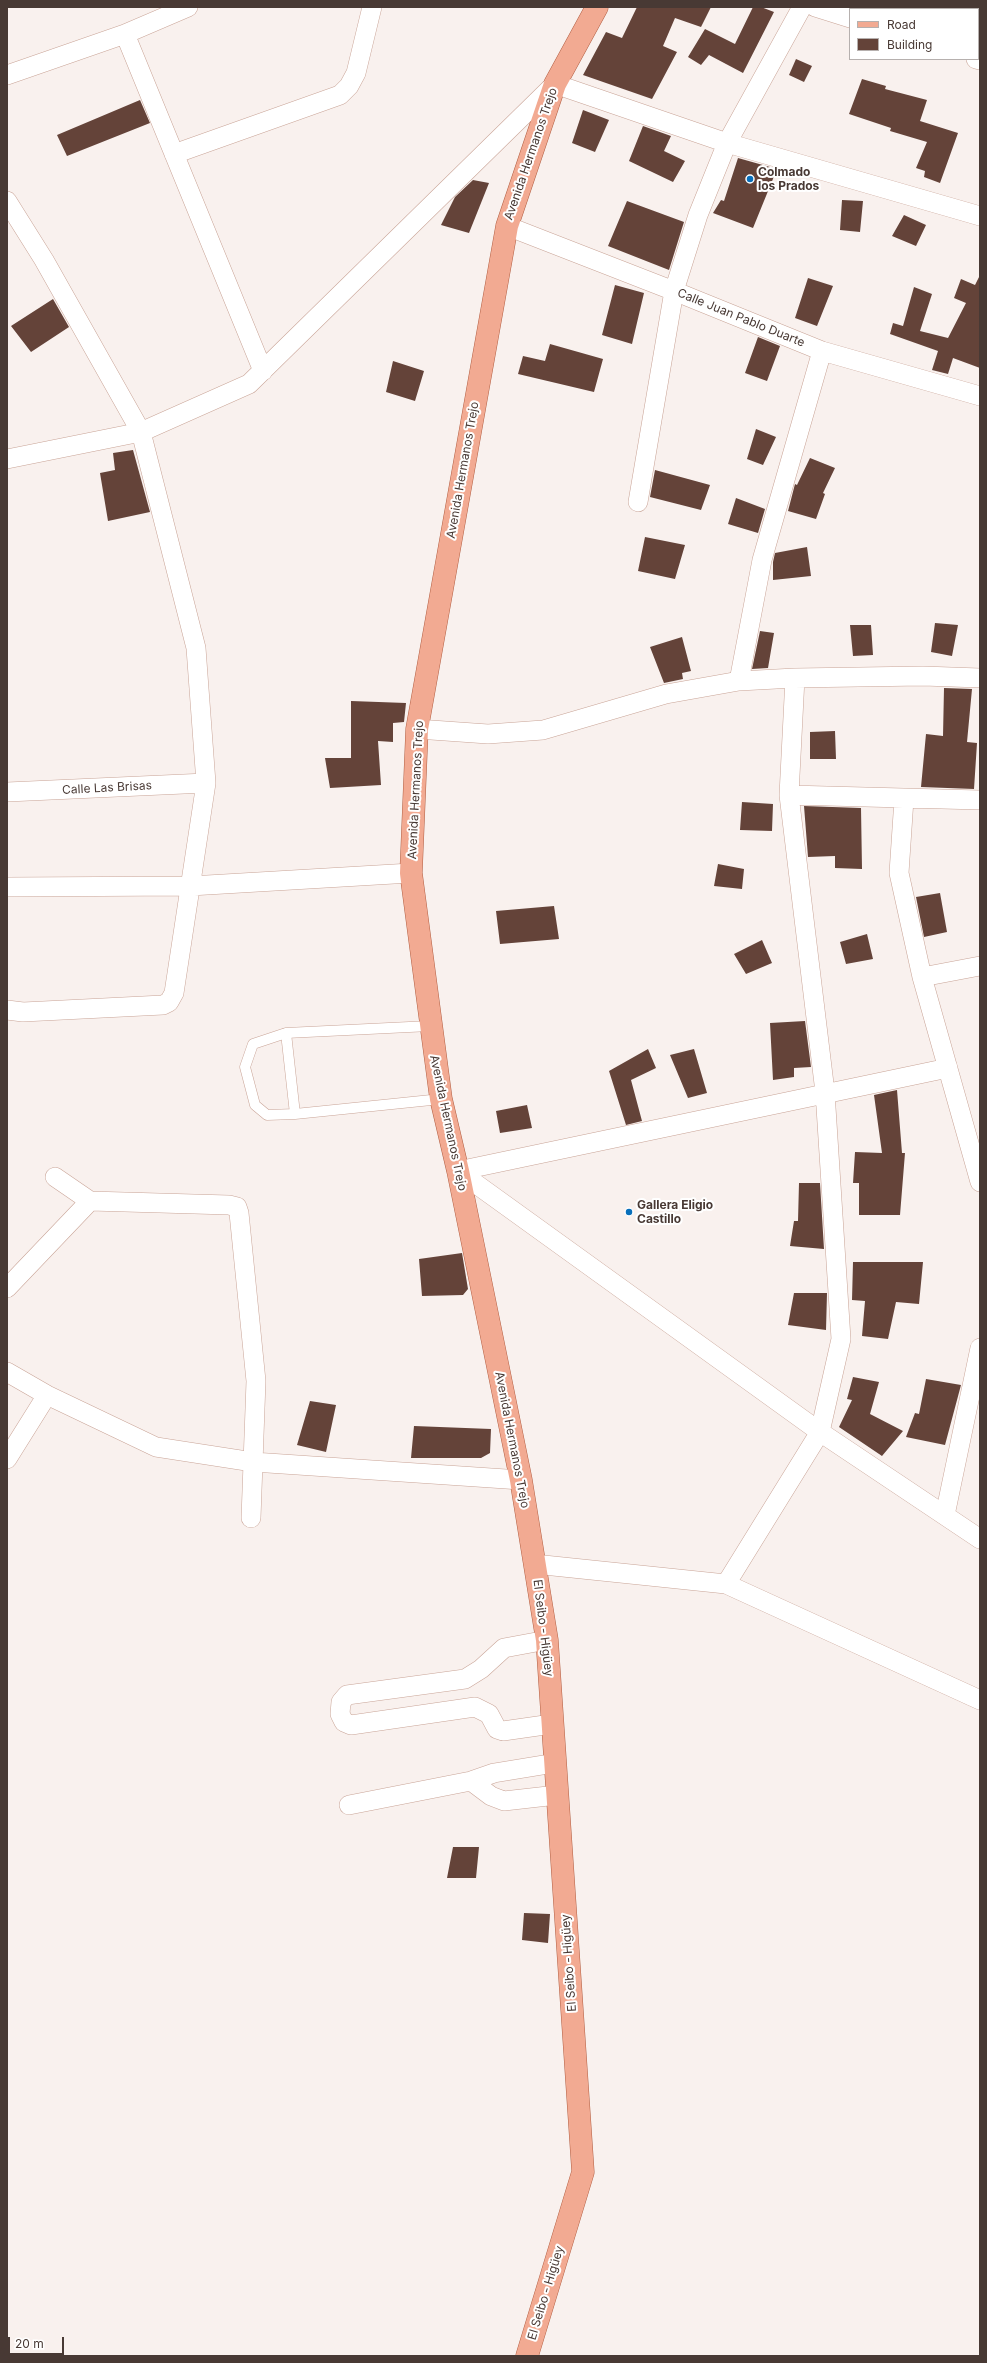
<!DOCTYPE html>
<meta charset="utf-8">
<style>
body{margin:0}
#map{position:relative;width:987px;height:2363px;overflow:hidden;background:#f9f1ee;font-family:Inter,sans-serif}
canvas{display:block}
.frame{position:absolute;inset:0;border:8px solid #483934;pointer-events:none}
.legend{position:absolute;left:849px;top:8px;width:130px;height:52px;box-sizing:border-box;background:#fff;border:1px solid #b6b0ae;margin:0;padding:5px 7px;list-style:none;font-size:12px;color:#483934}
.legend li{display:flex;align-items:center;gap:8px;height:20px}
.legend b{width:20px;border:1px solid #b6b0ae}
.scale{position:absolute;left:8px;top:2337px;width:56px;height:18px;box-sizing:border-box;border:2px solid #483934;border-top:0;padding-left:5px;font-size:12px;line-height:14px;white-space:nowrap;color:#483934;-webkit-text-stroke:3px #fff;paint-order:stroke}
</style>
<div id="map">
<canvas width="987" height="2363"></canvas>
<div class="frame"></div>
<ul class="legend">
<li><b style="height:5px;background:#f2aa92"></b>Road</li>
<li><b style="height:11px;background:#644339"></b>Building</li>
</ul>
<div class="scale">20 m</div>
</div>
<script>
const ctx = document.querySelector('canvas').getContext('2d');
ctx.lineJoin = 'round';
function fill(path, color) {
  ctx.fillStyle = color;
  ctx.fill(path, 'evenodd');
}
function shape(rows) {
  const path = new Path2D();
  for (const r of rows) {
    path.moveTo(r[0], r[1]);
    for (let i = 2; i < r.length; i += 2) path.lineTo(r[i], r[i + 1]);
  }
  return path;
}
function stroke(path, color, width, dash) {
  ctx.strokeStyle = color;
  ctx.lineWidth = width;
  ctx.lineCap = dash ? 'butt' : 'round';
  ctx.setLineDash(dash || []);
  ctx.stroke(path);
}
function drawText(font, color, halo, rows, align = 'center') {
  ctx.font = font + ' Inter,sans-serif';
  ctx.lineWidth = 4;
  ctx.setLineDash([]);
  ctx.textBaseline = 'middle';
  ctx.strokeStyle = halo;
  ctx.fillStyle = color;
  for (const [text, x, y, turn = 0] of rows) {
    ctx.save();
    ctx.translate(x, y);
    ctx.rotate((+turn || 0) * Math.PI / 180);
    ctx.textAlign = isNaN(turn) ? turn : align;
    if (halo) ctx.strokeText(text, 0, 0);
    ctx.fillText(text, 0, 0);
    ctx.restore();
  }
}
const building = shape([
 [637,7,711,7,701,27,675,18,663,46,677,52,652,99,583,75,606,32,622,38],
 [753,7,761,7,774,12,743,73,709,55,701,65,688,57,705,29,735,44],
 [796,59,812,66,804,82,789,75],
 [862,79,886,86,885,89,927,100,920,121,958,133,940,183,924,177,925,171,916,168,927,142,890,131,891,128,849,114],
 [140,100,150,123,67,156,57,135],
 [583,110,609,120,595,152,572,143],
 [643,126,671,136,664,151,685,161,673,182,629,161],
 [738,158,777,169,753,228,713,213,721,200,724,201],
 [473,180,489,183,469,233,441,225,455,197],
 [842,200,863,201,860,232,840,230],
 [627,201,684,222,669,270,608,246],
 [904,215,926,225,916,246,892,236],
 [980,275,980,368,953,358,948,374,932,370,938,351,890,334,893,323,903,326,914,287,932,294,920,331,948,338,966,303,954,298,961,279,975,285],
 [808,278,833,286,817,326,795,318],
 [615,285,644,293,632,344,602,335],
 [53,299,69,327,31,352,11,326],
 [758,337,780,346,767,381,745,373],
 [550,344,603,359,594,392,518,374,523,356,545,361],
 [393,361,424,371,415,401,386,392],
 [756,429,776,437,763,465,747,459],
 [133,450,150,512,108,521,100,473,115,470,113,453],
 [810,458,835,468,823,493,825,494,816,519,788,511,795,484,797,485],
 [655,470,710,485,701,510,650,497],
 [736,498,765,509,758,533,728,524],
 [645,537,685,545,675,579,638,571],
 [807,547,811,576,773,580,773,562,775,553],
 [935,623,958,625,952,656,931,652],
 [850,625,871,625,873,655,853,656],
 [760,631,774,633,768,668,752,669],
 [682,637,691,671,682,673,683,679,664,683,650,647],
 [944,688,972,689,967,742,977,743,974,789,921,787,926,734,943,736],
 [351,701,406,703,404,722,393,723,393,742,378,741,381,785,330,788,325,758,351,758],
 [835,731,836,759,810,759,810,732],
 [742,802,773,804,772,831,740,830],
 [804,806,861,808,862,869,835,868,835,856,808,857],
 [718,864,744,869,742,889,714,886],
 [940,893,947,932,924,937,916,897],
 [554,906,559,939,500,944,496,911],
 [867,934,873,959,846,964,840,942],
 [762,940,772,963,746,974,734,954],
 [805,1021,811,1067,794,1068,794,1077,773,1080,770,1023],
 [648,1049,656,1068,631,1080,642,1121,626,1125,609,1071],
 [694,1049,707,1093,688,1098,670,1055],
 [897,1090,902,1153,905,1153,900,1215,859,1215,859,1183,853,1183,855,1152,882,1153,874,1095],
 [527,1105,532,1128,500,1133,496,1111],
 [799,1183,820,1183,824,1249,790,1246,794,1221,798,1221],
 [462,1253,468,1289,463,1295,422,1296,419,1259],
 [853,1262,923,1262,919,1304,896,1302,888,1339,862,1336,865,1301,852,1300],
 [794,1293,827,1293,826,1330,788,1325],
 [853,1377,879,1382,870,1414,903,1431,882,1456,839,1427,852,1400,847,1399],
 [926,1379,961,1385,945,1445,906,1437,915,1413,919,1414],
 [310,1401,336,1405,326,1452,297,1445],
 [414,1426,491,1429,490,1453,481,1458,411,1458],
 [453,1847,479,1847,476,1878,447,1878],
 [524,1913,550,1914,548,1943,522,1940]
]);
const lane = shape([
 [430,1026,286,1033,253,1044,245,1067,255,1105,267,1115,295,1114,441,1099],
 [286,1033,295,1114]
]);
const street = shape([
 [815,7,850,18],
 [125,34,263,371],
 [976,59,980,60],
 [7,75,125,34,188,7],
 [174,154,340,95,349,86,356,73,372,7],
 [7,201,44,260,141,432,196,648,206,783,174,993,169,1002,163,1005,23,1012,7,1010],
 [507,226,674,291,822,351,980,396],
 [7,459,141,432,249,384,555,84,727,143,980,216],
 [638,502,674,291,698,215,727,143,802,7],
 [739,681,762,560,822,351],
 [417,729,488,734,543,730,666,694,739,681,795,678,923,676,980,678],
 [7,792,206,783],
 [789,795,980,800],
 [904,799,899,873,922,977,980,1182],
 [7,887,190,886,411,873],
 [922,977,980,966],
 [458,1171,820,1432,980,1539],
 [458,1171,948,1068],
 [55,1177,90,1201,229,1205,237,1207,239,1213,256,1381,251,1518],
 [7,1288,90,1201],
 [7,1372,47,1395,156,1447,253,1462,521,1480],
 [7,1459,47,1395],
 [945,1515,980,1348],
 [534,1564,726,1584,980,1700],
 [726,1584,820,1432,841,1339,825,1092,789,795,795,678],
 [547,1640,504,1648,481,1669,465,1679,347,1695,341,1702,340,1714,344,1722,351,1725,475,1707,489,1714,497,1729,503,1731,552,1724],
 [471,1781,494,1773,555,1763],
 [349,1805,471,1781,491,1796,504,1801,557,1795]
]);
const primary = shape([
 [527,2356,583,2172,547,1640,521,1480,458,1171,441,1099,411,873,417,729,507,226,555,84,597,7]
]);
const markers = [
 [750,179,4,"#086fbb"],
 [629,1212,4,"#086fbb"]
];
const streetNames = [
 ["Avenida Hermanos Trejo",531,154,-71],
 ["Calle Juan Pablo Duarte",741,318,22],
 ["Avenida Hermanos Trejo",463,470,-80],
 ["Calle Las Brisas",107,788,-3],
 ["Avenida Hermanos Trejo",416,790,-87],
 ["Avenida Hermanos Trejo",448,1123,78],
 ["Avenida Hermanos Trejo",512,1440,79],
 ["El Seibo - Higüey",543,1628,83],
 ["El Seibo - Higüey",569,1963,-94],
 ["El Seibo - Higüey",546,2293,-73]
];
const poiNames = [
 ["Colmado",758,172],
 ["los Prados",758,186],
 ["Gallera Eligio",637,1205],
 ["Castillo",637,1219]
];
fill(building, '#644339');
stroke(lane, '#c9a497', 11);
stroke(street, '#c9a497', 20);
stroke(primary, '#b15e42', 23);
stroke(lane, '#fff', 10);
stroke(street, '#fff', 19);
stroke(primary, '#f2aa92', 22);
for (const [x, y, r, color] of markers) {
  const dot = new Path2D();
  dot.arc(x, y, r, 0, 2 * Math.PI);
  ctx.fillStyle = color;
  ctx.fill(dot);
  stroke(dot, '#fff', 1.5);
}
drawText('12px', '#483934', '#fff', streetNames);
drawText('bold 12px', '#483934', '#fff', poiNames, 'left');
</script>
